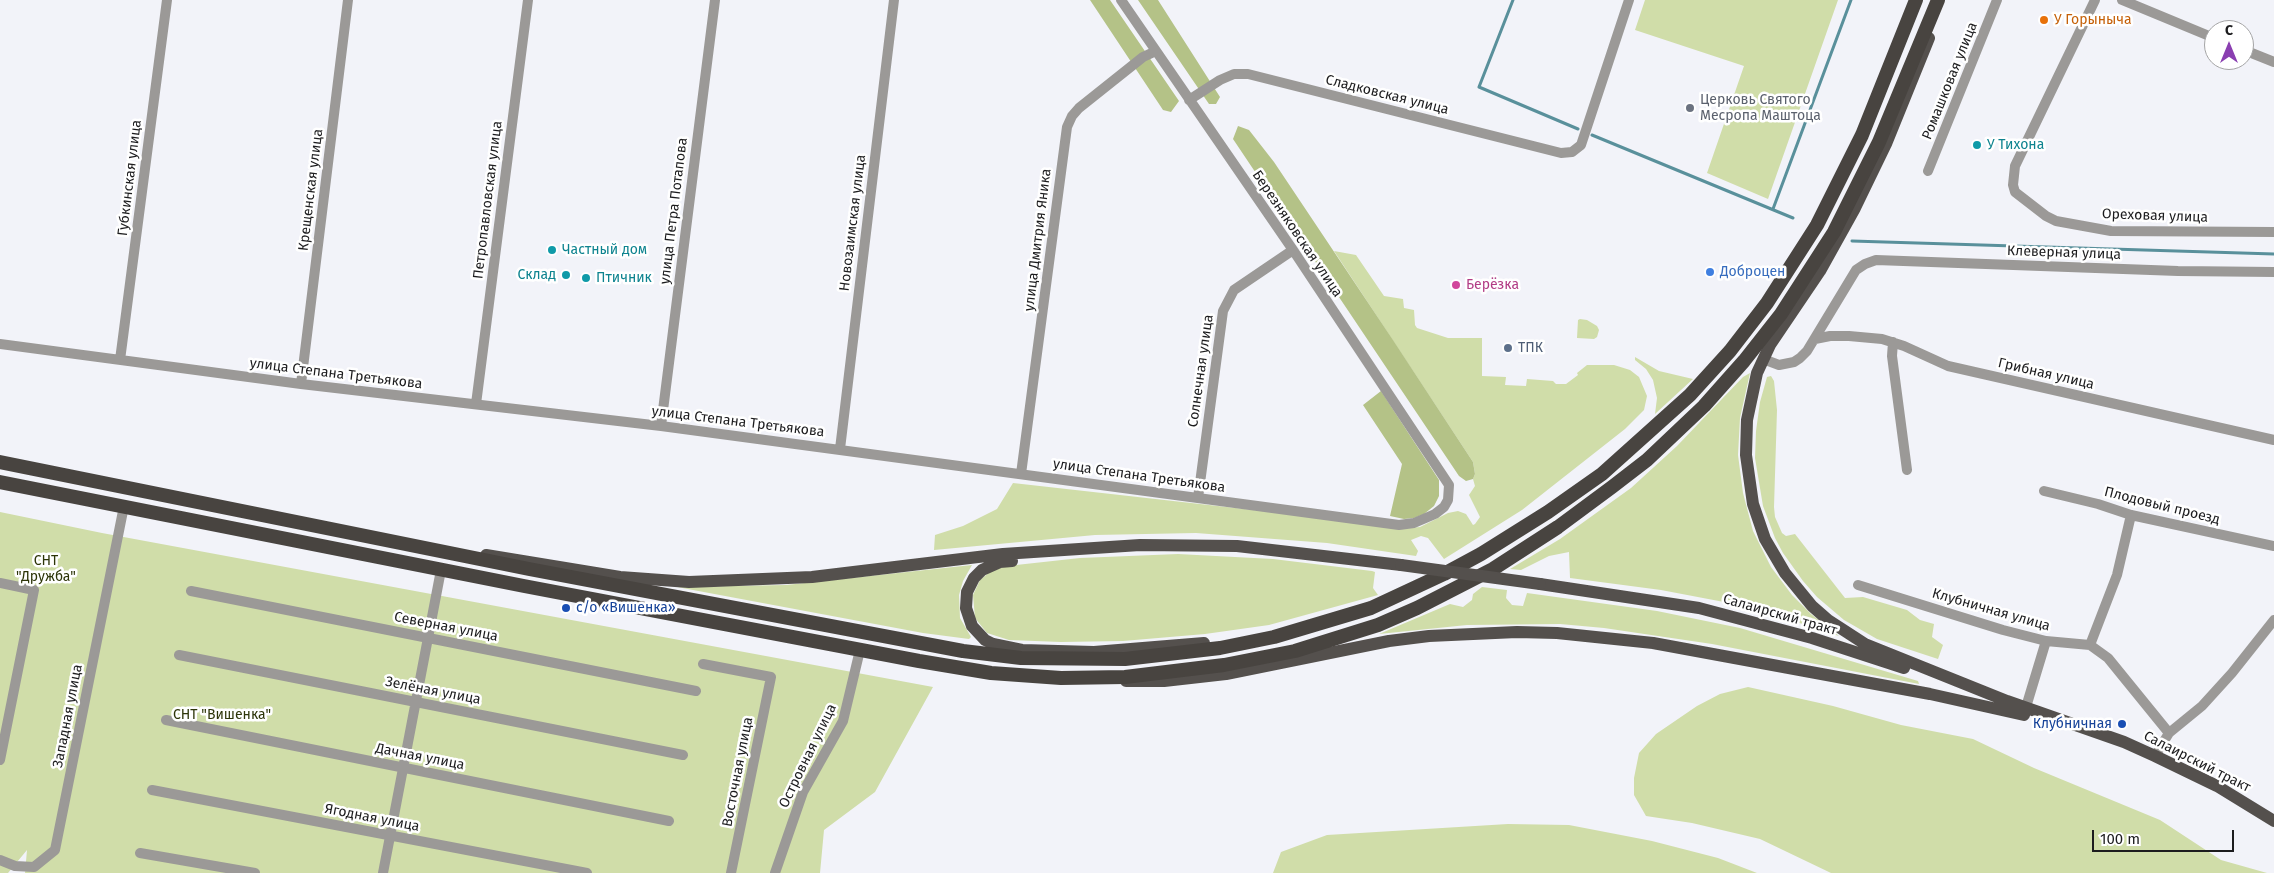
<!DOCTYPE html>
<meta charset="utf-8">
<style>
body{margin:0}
#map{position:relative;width:2274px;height:873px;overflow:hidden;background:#f2f3f9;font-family:"Fira Sans",sans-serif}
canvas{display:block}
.north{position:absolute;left:2204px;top:20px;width:50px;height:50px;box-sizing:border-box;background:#fff;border:1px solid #a4a4a5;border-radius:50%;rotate:0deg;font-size:14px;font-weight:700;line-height:20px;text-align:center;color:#1c1c1e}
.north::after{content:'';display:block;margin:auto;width:18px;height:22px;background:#8a3fb1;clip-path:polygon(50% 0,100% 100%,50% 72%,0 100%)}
.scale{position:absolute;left:2092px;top:830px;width:142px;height:22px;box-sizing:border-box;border:2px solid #1c1c1e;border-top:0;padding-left:6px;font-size:15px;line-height:18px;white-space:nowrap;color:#1c1c1e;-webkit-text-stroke:4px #fff;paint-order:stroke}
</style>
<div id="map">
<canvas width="2274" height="873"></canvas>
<div class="north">С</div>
<div class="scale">100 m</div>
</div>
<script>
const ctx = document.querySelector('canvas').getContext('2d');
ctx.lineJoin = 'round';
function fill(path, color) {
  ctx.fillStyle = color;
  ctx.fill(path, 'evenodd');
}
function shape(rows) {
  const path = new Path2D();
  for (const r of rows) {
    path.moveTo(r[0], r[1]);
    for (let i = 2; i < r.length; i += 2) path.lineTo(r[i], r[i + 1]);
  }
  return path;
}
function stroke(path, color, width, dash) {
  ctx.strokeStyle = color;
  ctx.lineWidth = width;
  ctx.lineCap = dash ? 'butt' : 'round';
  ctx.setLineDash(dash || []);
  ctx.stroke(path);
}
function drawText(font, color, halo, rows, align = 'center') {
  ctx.font = font + ' "Fira Sans",sans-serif';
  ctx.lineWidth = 5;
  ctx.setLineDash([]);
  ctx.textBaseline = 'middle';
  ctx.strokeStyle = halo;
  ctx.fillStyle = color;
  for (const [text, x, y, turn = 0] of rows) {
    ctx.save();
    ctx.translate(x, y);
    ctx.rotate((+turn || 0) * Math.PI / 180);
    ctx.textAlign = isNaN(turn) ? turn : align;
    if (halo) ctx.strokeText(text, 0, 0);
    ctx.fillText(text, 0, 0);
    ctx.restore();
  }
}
const green = shape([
 [1645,0,1838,0,1768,199,1707,173,1744,66,1635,30],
 [1334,251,1356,255,1384,296,1403,299,1404,308,1414,310,1415,325,1417,328,1448,338,1482,338,1482,376,1506,377,1505,385,1526,386,1527,379,1553,381,1556,384,1566,384,1578,375,1577,373,1587,365,1614,365,1630,370,1639,377,1647,396,1644,410,1625,429,1522,510,1444,559,1428,538,1421,536,1411,540,1418,551,1416,556,1327,543,1196,533,1095,535,934,550,935,535,963,526,997,509,1013,483,1289,514,1400,529,1420,527,1448,513,1458,511,1466,514,1473,525,1475,524,1480,517,1469,495,1475,486,1473,479,1475,474,1473,462],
 [1580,319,1587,320,1597,326,1599,330,1597,337,1594,339,1577,338,1578,320],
 [1635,357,1659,371,1693,379,1655,414,1657,398,1653,380,1646,369,1635,360],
 [1750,373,1740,418,1738,455,1743,493,1753,531,1771,567,1792,595,1811,614,1839,636,1781,617,1724,602,1661,590,1570,578,1569,552,1549,556,1521,570,1510,569,1560,539,1631,488,1677,446,1743,377],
 [1771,376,1774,381,1777,410,1774,507,1775,517,1782,533,1786,536,1795,534,1845,598,1863,597,1907,610,1920,620,1934,624,1932,637,1943,645,1938,659,1877,639,1844,620,1817,597,1803,581,1783,553,1775,538,1763,506,1755,458,1756,431,1760,402,1767,377],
 [0,512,102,533,933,687,875,792,824,830,820,873,25,873,27,850,8,873,0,873],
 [1178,554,1273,559,1372,571,1375,572,1373,588,1378,595,1269,625,1205,634,1123,641,1061,642,1009,640,987,633,975,618,973,595,980,580,991,571,1007,566,1080,558],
 [972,565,963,581,959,595,960,618,971,637,969,639,923,633,677,587,786,585],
 [1482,587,1507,590,1506,598,1512,605,1523,606,1527,593,1657,611,1740,628,1918,681,1919,684,1712,644,1604,628,1560,624,1467,625,1379,634,1450,604,1463,607,1472,600,1473,594],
 [1748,687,1833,706,1901,725,1973,739,2034,768,2160,820,2221,860,2267,873,1831,873,1760,839,1692,823,1646,816,1634,795,1634,778,1639,753,1656,734,1697,706,1720,694],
 [1508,824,1569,825,1652,841,1718,858,1757,873,1273,873,1281,852,1327,835]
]);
const forest = shape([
 [1090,0,1110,0,1179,101,1171,112,1163,110],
 [1138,0,1158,0,1220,97,1216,104,1209,104],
 [1238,126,1249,130,1274,162,1393,340,1473,462,1475,474,1473,479,1466,481,1459,476,1233,139],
 [1381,391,1439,480,1439,496,1434,506,1424,514,1414,518,1404,519,1390,516,1402,464,1363,405]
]);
const stream = shape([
 [1513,0,1479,87,1578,129],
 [1592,135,1793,218],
 [1773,209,1851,0],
 [1852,241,2274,254]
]);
const minor = shape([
 [2095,0,2015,166,2013,185,2015,192,2046,216,2056,221,2111,231,2274,232],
 [2122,0,2214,38],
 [2244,50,2274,62],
 [1189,100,1220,80,1234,74,1248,74,1561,153,1572,152,1581,145,1629,0],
 [1928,171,1997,0],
 [1815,339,1830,336,1849,336,1882,339,1904,346,1948,366,2274,440],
 [1893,342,1892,356,1907,470],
 [0,344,301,384,661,426,1399,525,1414,523,1435,514,1444,507,1448,500,1449,485,1293,250,1121,0],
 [1763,359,1779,365,1794,362,1800,358,1807,351,1856,270,1865,264,1876,260,2178,271,2274,272],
 [120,360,167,0],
 [301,384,348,0],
 [476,404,528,0],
 [661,426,715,0],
 [840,449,894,0],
 [1021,474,1067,127,1072,116,1079,108,1143,57,1156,51],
 [2044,491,2098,504,2131,515,2274,546],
 [1198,498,1223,311,1234,290,1293,250],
 [0,583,34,590,0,760],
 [1858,585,2003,630,2046,641,2090,645,2108,658,2169,733],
 [191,591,696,691],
 [2090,645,2117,575,2131,515],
 [179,655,683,755],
 [703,664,771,677,731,873],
 [2026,707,2046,641],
 [166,720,669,821],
 [2155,756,2169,733,2202,706,2232,673,2274,620],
 [152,790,587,873],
 [140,853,255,873],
 [0,860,15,866,34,867,55,850,124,506],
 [383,873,441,570],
 [775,873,803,792,843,721,860,650]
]);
const primary = shape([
 [1929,38,1886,144,1855,208,1820,271,1770,345,1757,373,1747,420,1746,455,1753,504,1765,539,1785,573,1812,606,1828,620,1865,644,2007,701,2124,742,2155,756,2217,786,2274,821],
 [486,555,620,577,689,582,812,577,1003,554,1140,545,1237,546,1401,565],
 [1012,561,1000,562,982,570,974,578,967,592,966,608,972,626,985,640,993,644,1022,650,1094,652,1204,643],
 [1540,584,1699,608,1812,638,1904,668],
 [1126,681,1164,681,1226,674,1389,641,1429,636,1517,632,1557,633,1653,643,1930,694,2024,715]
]);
const trunk = shape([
 [0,462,529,569,963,651,1021,658,1125,659,1220,648,1274,637,1371,608,1444,574,1481,554,1548,512,1602,474,1690,395,1730,351,1767,303,1817,225,1862,135,1916,0],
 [0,482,524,586,919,661,991,673,1061,678,1125,677,1224,665,1295,651,1378,625,1417,608,1493,569,1558,527,1612,487,1647,460,1704,406,1744,361,1781,314,1834,232,1879,142,1938,0]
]);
const primaryBridge = shape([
 [1401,565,1540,584]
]);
const markers = [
 [2044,20,5,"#e8710a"],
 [1690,108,5,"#6b7280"],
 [1977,145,5,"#0f9aa8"],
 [552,250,5,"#0f9aa8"],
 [1710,272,5,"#3f7fe0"],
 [566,275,5,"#0f9aa8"],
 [586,278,5,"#0f9aa8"],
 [1456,285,5,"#d1479c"],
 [1508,348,5,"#5c6f8a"],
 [566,608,5,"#1a4fb4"],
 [2122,724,5,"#1a4fb4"]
];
const foodNames = [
 ["У Горыныча",2054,20]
];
const streetNames = [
 ["Ромашковая улица",1950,81,-68],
 ["Сладковская улица",1387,95,14],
 ["Губкинская улица",130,178,-83],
 ["Крещенская улица",311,190,-83],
 ["Петропавловская улица",488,200,-83],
 ["улица Петра Потапова",674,211,-83],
 ["Ореховая улица",2155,216,2],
 ["Новозаимская улица",853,223,-83],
 ["Березняковская улица",1297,234,56],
 ["улица Дмитрия Яника",1038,240,-83],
 ["Клеверная улица",2064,253,2],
 ["Солнечная улица",1201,371,-82],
 ["улица Степана Третьякова",336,374,7],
 ["Грибная улица",2046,374,13],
 ["улица Степана Третьякова",738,422,7],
 ["улица Степана Третьякова",1139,476,8],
 ["Плодовый проезд",2162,506,14],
 ["Клубничная улица",1991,610,16],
 ["Салаирский тракт",1780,615,16],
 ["Северная улица",446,627,11],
 ["Зелёная улица",433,691,11],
 ["Западная улица",68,716,-79],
 ["Островная улица",808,756,-64],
 ["Дачная улица",420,757,11],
 ["Салаирский тракт",2197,762,27],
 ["Восточная улица",738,772,-79],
 ["Ягодная улица",372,818,11]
];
const worshipNames = [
 ["Церковь Святого",1700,100],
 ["Месропа Маштоца",1700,116]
];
const cultureNames = [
 ["У Тихона",1987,145],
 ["Частный дом",562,250],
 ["Склад",556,275,"right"],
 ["Птичник",596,278]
];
const shopNames = [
 ["Доброцен",1720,272]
];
const hotelNames = [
 ["Берёзка",1466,285]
];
const serviceNames = [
 ["ТПК",1518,348]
];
const parkNames = [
 ["СНТ",46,561],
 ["\"Дружба\"",46,577],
 ["СНТ \"Вишенка\"",222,715]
];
const transitNames = [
 ["с/о «Вишенка»",576,608],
 ["Клубничная",2112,724,"right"]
];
fill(green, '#d0dda9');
fill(forest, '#b4c287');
stroke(stream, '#59909b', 3);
stroke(minor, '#9b9997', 10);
stroke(primary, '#54504d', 12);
stroke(trunk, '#484440', 14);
stroke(primaryBridge, '#54504d', 12);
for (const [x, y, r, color] of markers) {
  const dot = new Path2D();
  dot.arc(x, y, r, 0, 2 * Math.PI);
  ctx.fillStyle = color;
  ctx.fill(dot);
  stroke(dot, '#fff', 2);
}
drawText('14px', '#c56008', '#fff', foodNames, 'left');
drawText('14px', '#1c1c1e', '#fff', streetNames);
drawText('14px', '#5b616d', '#fff', worshipNames, 'left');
drawText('14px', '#0d838f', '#fff', cultureNames, 'left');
drawText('14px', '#366cbe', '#fff', shopNames, 'left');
drawText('14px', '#b23c85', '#fff', hotelNames, 'left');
drawText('14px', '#4e5e75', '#fff', serviceNames, 'left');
drawText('14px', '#2d3508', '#fff', parkNames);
drawText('14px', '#164399', '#fff', transitNames, 'left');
</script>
